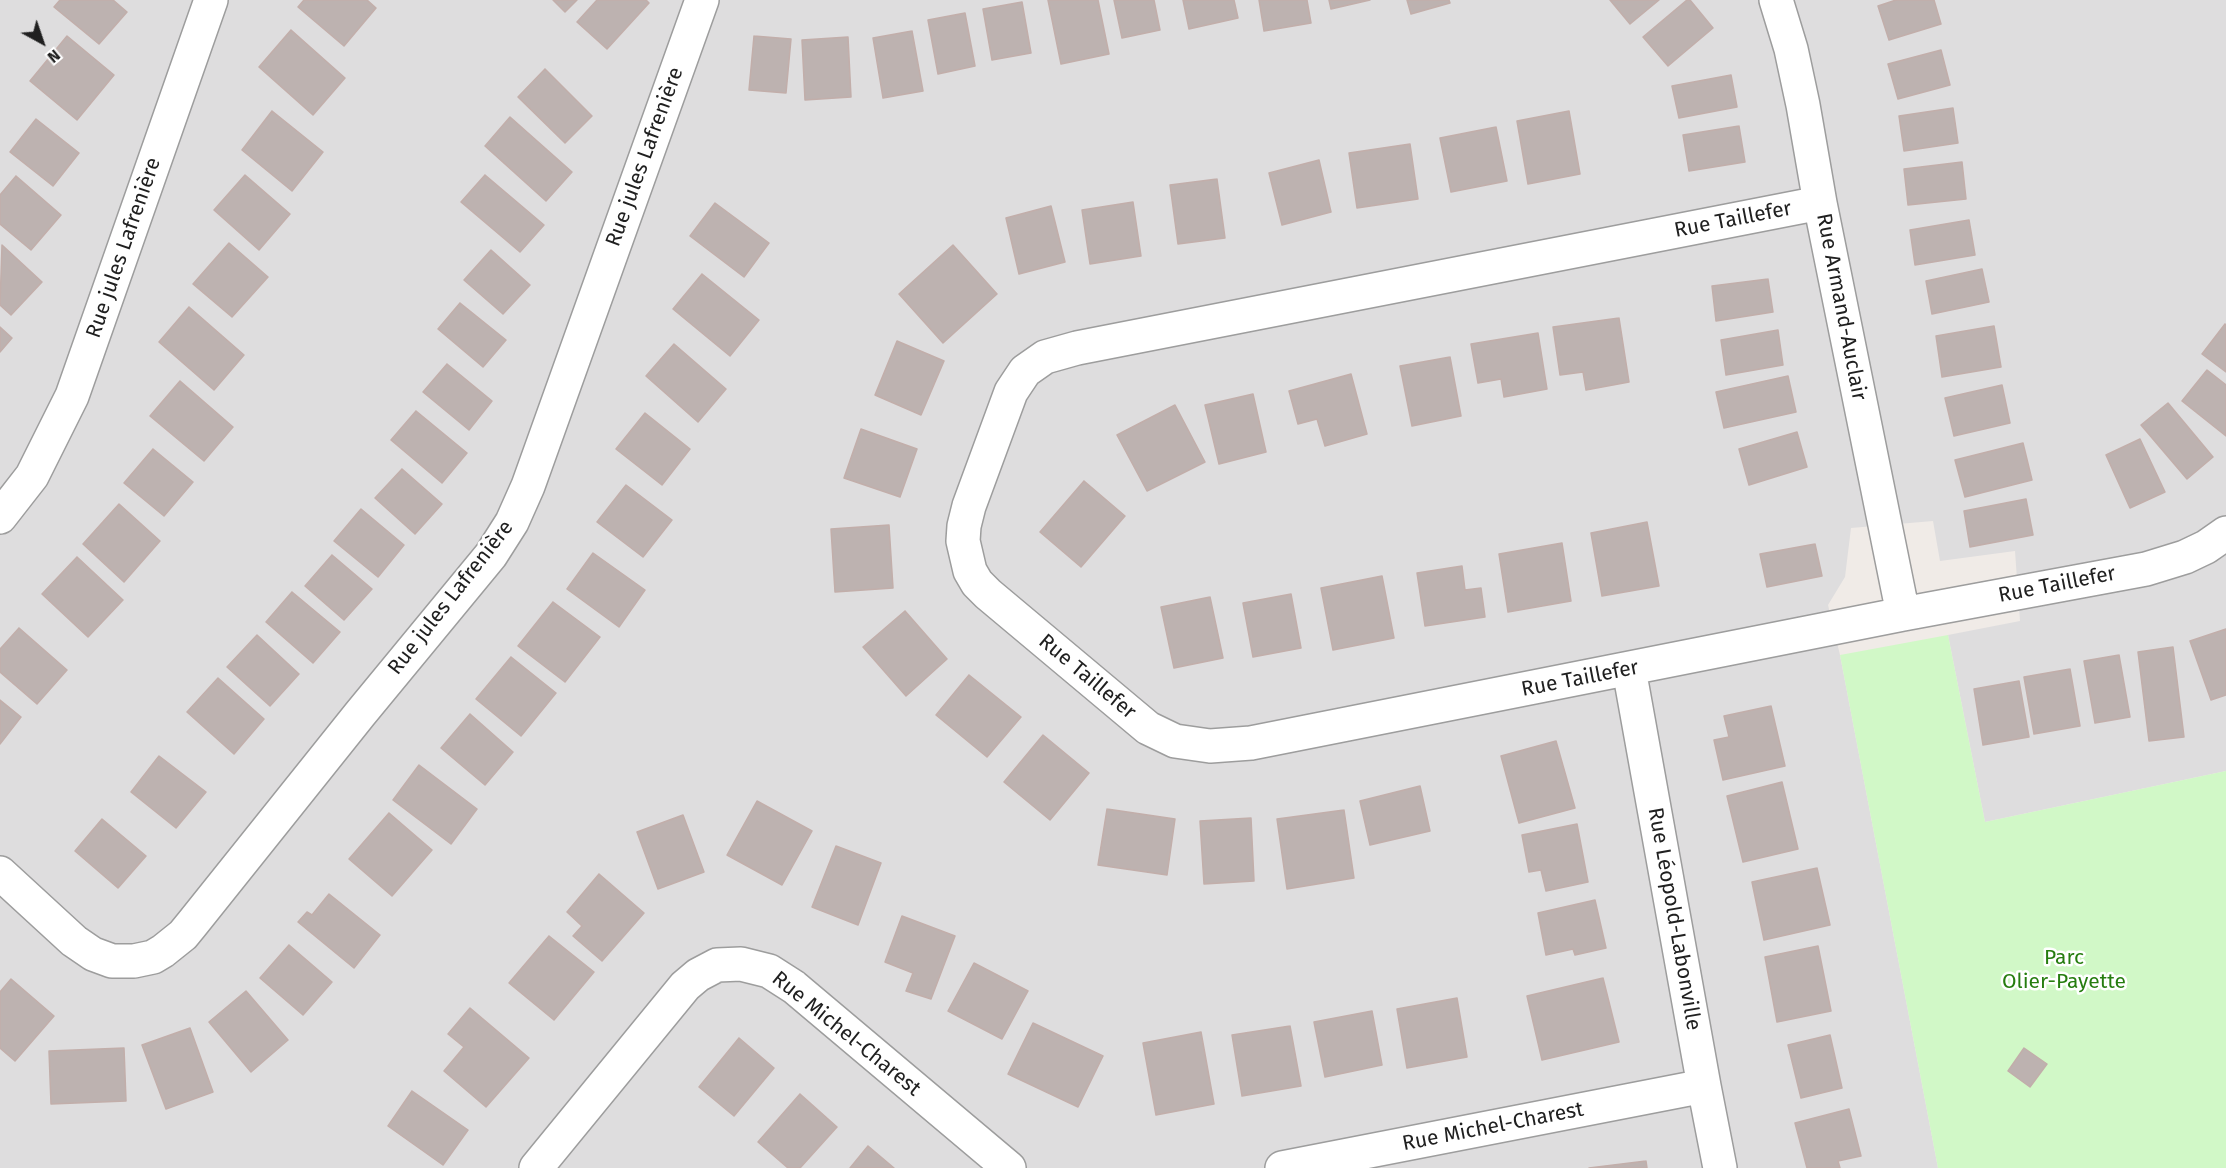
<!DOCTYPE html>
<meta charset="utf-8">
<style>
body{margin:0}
#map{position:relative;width:2226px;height:1168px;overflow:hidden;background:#f0ebe7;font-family:"Fira Sans",sans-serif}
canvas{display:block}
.north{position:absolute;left:12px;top:12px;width:60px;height:60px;-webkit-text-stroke:4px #fff;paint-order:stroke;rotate:140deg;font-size:16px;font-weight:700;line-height:24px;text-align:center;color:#202020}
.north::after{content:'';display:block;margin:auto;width:21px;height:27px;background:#202020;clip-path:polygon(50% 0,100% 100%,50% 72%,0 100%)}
</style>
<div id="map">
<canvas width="2226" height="1168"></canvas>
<div class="north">N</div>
</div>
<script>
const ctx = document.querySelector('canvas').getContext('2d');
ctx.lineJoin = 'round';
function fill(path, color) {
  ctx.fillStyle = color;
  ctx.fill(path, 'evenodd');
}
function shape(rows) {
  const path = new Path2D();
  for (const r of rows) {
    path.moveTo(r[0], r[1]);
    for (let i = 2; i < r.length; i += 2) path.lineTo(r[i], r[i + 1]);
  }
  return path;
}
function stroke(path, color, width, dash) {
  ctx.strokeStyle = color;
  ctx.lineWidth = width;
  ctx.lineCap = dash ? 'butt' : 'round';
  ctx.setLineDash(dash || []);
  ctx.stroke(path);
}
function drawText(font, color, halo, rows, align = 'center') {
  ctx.font = font + ' "Fira Sans",sans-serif';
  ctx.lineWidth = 5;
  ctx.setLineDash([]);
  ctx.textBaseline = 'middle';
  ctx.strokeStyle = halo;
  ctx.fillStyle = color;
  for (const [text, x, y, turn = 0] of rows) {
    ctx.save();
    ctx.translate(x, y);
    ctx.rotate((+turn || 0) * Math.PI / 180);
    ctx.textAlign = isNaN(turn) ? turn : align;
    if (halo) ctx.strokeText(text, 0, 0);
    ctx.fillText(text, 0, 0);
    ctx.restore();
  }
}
const residential = shape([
 [0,0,2226,0,2226,771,1985,822,1948,635,2020,621,2015,551,1940,561,1933,521,1851,528,1845,577,1828,605,1840,655,1938,1168,0,1168]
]);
const park = shape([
 [1948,635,1985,822,2226,771,2226,1168,1938,1168,1840,655]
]);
const building = shape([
 [60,0,113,0,127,12,99,44,54,7,60,0],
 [304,0,367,0,376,8,344,46,298,7,304,0],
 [553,0,577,0,565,12,553,0],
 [597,0,646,0,649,3,607,49,577,22,597,0],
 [1048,0,1098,0,1109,54,1061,64,1048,0],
 [1114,0,1154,0,1160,30,1122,38,1114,0],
 [1183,0,1234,0,1238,18,1189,29,1183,0],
 [1259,0,1307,0,1311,23,1264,31,1259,0],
 [1329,0,1370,0,1331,9,1329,0],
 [1407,0,1449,0,1450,3,1411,14,1407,0],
 [1610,0,1659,0,1630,24,1610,0],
 [1687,0,1690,0,1713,28,1668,66,1643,37,1687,0],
 [1896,0,1934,0,1941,24,1889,40,1878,6,1896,0],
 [1022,2,1031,53,992,60,983,9,1022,2],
 [965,13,975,66,938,74,928,20,965,13],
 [291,30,345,78,313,115,259,67,291,30],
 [912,31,923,91,883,98,873,38,912,31],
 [67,36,114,75,77,120,30,81,67,36],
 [754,36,791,39,786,93,749,90,754,36],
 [848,37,851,97,805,100,802,40,848,37],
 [1941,50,1950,85,1898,99,1888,64,1941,50],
 [545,69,592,116,565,143,518,97,545,69],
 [1731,75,1737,107,1679,118,1672,86,1731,75],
 [1953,108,1958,143,1904,151,1899,116,1953,108],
 [272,111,323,152,292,191,242,150,272,111],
 [1569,111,1580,174,1528,184,1517,121,1569,111],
 [510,117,572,172,546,201,485,146,510,117],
 [36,119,79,153,53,186,10,152,36,119],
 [1739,126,1745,162,1689,171,1683,135,1739,126],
 [1496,127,1507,181,1451,192,1440,138,1496,127],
 [1410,144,1418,199,1357,208,1349,153,1410,144],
 [1319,160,1331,212,1282,225,1269,173,1319,160],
 [1962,162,1966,199,1908,205,1904,169,1962,162],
 [245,175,290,214,259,250,214,210,245,175],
 [485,175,544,225,520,252,461,202,485,175],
 [16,176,61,215,31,250,0,224,0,195,16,176],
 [1217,179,1225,238,1178,244,1170,185,1217,179],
 [1133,202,1141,256,1090,264,1082,210,1133,202],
 [715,203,769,243,744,277,690,236,715,203],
 [1051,206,1065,262,1019,274,1006,218,1051,206],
 [1969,220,1975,255,1915,265,1910,230,1969,220],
 [229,243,268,277,232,317,193,284,229,243],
 [2,245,42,282,11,315,0,305,2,245],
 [953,245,997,294,943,343,899,294,953,245],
 [491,250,530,285,503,314,464,280,491,250],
 [1982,269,1989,302,1932,314,1926,281,1982,269],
 [702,274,759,320,730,356,673,309,702,274],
 [1768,279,1773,312,1716,321,1712,286,1768,279],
 [460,303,506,340,483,367,438,329,460,303],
 [189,307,244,355,214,390,159,342,189,307],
 [1619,318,1629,382,1586,390,1583,372,1560,375,1553,327,1619,318],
 [2225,324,2226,325,2226,372,2202,354,2225,324],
 [1994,326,2001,367,1942,377,1936,336,1994,326],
 [0,327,12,338,0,352,0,327],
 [1778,330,1783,365,1726,375,1721,340,1778,330],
 [1538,333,1547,389,1504,397,1501,379,1478,383,1471,344,1538,333],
 [897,341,944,361,921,415,875,395,897,341],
 [674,344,726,389,698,422,646,376,674,344],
 [1450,357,1461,416,1412,426,1400,366,1450,357],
 [447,364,492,401,469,430,423,392,447,364],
 [2207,370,2226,385,2226,436,2182,401,2207,370],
 [1351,374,1367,434,1325,446,1317,419,1298,424,1289,391,1351,374],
 [1788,376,1796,412,1724,428,1716,392,1788,376],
 [180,381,233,427,204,461,150,416,180,381],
 [2002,385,2010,423,1954,436,1945,398,2002,385],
 [1253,394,1266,452,1219,464,1205,405,1253,394],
 [2168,403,2213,457,2187,479,2141,425,2168,403],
 [1175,405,1205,462,1147,491,1117,435,1175,405],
 [416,411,467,453,442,483,391,440,416,411],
 [645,413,690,449,662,485,616,449,645,413],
 [861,429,917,449,900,497,844,478,861,429],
 [1797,432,1807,467,1749,485,1739,449,1797,432],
 [2140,439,2165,492,2130,508,2106,455,2140,439],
 [2023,443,2032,480,1965,497,1955,460,2023,443],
 [153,449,193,482,164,516,124,483,153,449],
 [402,469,442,504,415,534,375,498,402,469],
 [1084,481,1125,516,1081,567,1040,532,1084,481],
 [626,485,672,520,643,557,597,522,626,485],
 [2026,499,2033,535,1970,547,1964,511,2026,499],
 [119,504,160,541,124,582,83,544,119,504],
 [361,509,404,545,378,577,334,541,361,509],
 [1647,522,1659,586,1602,596,1591,533,1647,522],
 [889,525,893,588,835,592,831,529,889,525],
 [1562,543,1571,601,1508,612,1499,554,1562,543],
 [1815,544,1822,576,1767,587,1760,554,1815,544],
 [593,553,645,590,619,627,567,589,593,553],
 [332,555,372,589,344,620,305,586,332,555],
 [77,557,123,600,88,637,42,594,77,557],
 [1462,566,1465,590,1481,588,1485,617,1425,626,1417,573,1462,566],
 [1382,576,1394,638,1333,650,1321,588,1382,576],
 [292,592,340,632,313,663,266,622,292,592],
 [1291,594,1301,648,1253,657,1243,603,1291,594],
 [1210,597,1223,658,1174,668,1161,607,1210,597],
 [553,602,600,637,565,682,518,646,553,602],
 [905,611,947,659,906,696,863,647,905,611],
 [19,628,67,670,37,704,0,672,0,649,19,628],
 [2226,629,2226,695,2211,700,2190,641,2226,629],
 [257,635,299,674,270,706,227,667,257,635],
 [2173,647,2184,737,2149,741,2138,652,2173,647],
 [2119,655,2130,717,2095,723,2084,661,2119,655],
 [511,657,556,693,521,736,476,699,511,657],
 [2070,669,2080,726,2034,734,2024,677,2070,669],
 [969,675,1021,717,987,757,936,715,969,675],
 [218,678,264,719,234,754,187,712,218,678],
 [2019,681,2029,737,1983,745,1974,689,2019,681],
 [0,700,21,717,0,744,0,700],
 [1771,706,1785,766,1723,780,1714,740,1729,737,1724,716,1771,706],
 [470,714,513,752,485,785,441,748,470,714],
 [1043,735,1089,773,1050,820,1004,782,1043,735],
 [1556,741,1575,808,1519,823,1501,756,1556,741],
 [159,756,206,792,176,828,131,792,159,756],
 [419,765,477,809,451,844,393,800,419,765],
 [1782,782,1798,849,1743,862,1727,796,1782,782],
 [1420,786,1430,831,1370,845,1360,801,1420,786],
 [757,801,812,831,782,885,727,855,757,801],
 [1107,809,1175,819,1167,875,1098,865,1107,809],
 [1344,810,1354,878,1287,889,1277,819,1344,810],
 [389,813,432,850,392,896,349,859,389,813],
 [683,815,704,872,658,889,637,832,683,815],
 [1251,818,1254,881,1204,884,1200,821,1251,818],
 [102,819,146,856,118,888,75,851,102,819],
 [1577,824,1588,882,1546,891,1541,870,1529,872,1522,835,1577,824],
 [836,846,881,863,858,925,812,907,836,846],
 [1817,868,1830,925,1764,940,1752,882,1817,868],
 [599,874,644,913,602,961,573,936,582,926,567,912,599,874],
 [329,894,380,935,354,968,298,922,307,912,312,915,329,894],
 [1595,900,1606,948,1575,955,1573,949,1546,955,1538,913,1595,900],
 [902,916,955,936,931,999,906,991,913,973,885,962,902,916],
 [549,936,594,972,554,1020,509,983,549,936],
 [289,945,332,982,303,1015,260,978,289,945],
 [1818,946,1831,1011,1777,1022,1765,957,1818,946],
 [974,963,1028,991,1002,1039,948,1011,974,963],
 [1603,978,1619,1042,1542,1060,1527,996,1603,978],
 [11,979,54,1016,15,1061,0,1048,0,992,11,979],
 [246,991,288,1040,251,1072,209,1022,246,991],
 [1457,998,1467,1057,1407,1068,1397,1009,1457,998],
 [470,1008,529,1058,486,1107,444,1071,464,1047,448,1034,470,1008],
 [1372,1011,1382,1065,1325,1077,1314,1022,1372,1011],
 [1033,1023,1103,1056,1078,1107,1008,1074,1033,1023],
 [1290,1026,1301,1086,1242,1096,1232,1035,1290,1026],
 [190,1028,213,1092,166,1109,142,1045,190,1028],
 [1201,1032,1214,1104,1156,1115,1143,1043,1201,1032],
 [1830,1035,1842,1088,1801,1098,1788,1045,1830,1035],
 [739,1038,774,1068,734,1116,699,1087,739,1038],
 [124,1048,126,1101,51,1104,49,1051,124,1048],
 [2024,1048,2047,1064,2030,1087,2008,1071,2024,1048],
 [412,1091,468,1130,443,1165,388,1126,412,1091],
 [800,1094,837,1127,800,1168,788,1168,758,1142,800,1094],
 [1849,1109,1861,1156,1838,1161,1840,1168,1807,1168,1795,1123,1849,1109],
 [868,1146,894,1168,850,1168,868,1146],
 [1646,1161,1647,1168,1589,1168,1646,1161]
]);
const minor = shape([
 [1776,0,1791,49,1803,105,1820,203,1903,614],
 [1820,203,1077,348,1045,357,1025,371,1011,392,969,506,964,526,963,541,970,571,977,583,988,594,1148,728,1175,741,1210,746,1251,743,1903,614,2146,569,2185,557,2206,547,2226,533],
 [0,517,32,476,72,396,211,0],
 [1629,669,1704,1086,1720,1168],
 [0,873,74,941,93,954,112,961,134,961,153,957,163,951,183,935,192,924,360,714,491,555,512,522,528,486,702,0],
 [536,1168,685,986,698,975,717,965,741,964,769,971,794,987,1009,1168],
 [1282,1168,1704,1086]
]);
const streetNames = [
 ["Rue jules Lafrenière",645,157,-70],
 ["Rue Taillefer",1733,220,-11],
 ["Rue jules Lafrenière",124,248,-71],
 ["Rue Armand-Auclair",1841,307,79],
 ["Rue Taillefer",2057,585,-11],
 ["Rue jules Lafrenière",451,598,-52],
 ["Rue Taillefer",1087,677,40],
 ["Rue Taillefer",1580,679,-11],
 ["Rue Léopold-Labonville",1674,919,80],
 ["Rue Michel-Charest",846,1034,39],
 ["Rue Michel-Charest",1493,1127,-11]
];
const parkNames = [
 ["Parc",2064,958],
 ["Olier-Payette",2064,982]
];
fill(residential, '#deddde');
fill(park, '#d1f8c7');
fill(building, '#bdb2b0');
stroke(building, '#c2aeaa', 1.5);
stroke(minor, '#9d9d9d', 36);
stroke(minor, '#fff', 33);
drawText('21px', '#202020', '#fff', streetNames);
drawText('21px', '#267d10', '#fff', parkNames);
</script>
